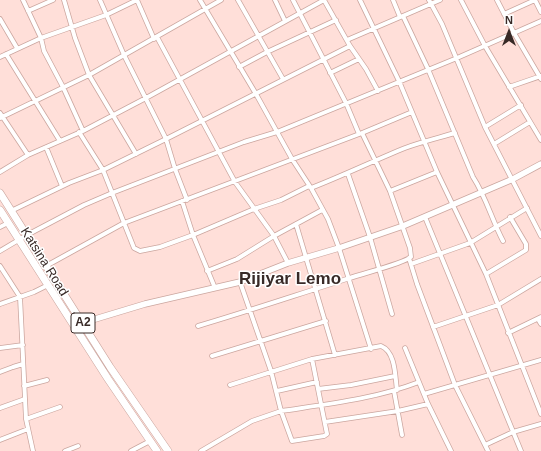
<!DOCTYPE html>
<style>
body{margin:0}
#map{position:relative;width:541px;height:451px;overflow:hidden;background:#ffdfd9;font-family:Arial,sans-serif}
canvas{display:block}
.north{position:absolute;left:489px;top:12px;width:40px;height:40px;-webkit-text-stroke:3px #fff;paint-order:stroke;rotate:0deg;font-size:11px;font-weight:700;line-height:16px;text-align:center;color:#382a27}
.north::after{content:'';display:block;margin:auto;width:14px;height:18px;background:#382a27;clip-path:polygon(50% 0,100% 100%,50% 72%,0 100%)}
</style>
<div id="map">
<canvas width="541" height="451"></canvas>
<div class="north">N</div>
</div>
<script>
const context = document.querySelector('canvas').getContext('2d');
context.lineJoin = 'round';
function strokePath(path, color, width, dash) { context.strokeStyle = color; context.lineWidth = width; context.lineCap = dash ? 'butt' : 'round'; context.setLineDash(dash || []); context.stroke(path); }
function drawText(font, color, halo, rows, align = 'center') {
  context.font = font + ' Arial,sans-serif'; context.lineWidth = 3; context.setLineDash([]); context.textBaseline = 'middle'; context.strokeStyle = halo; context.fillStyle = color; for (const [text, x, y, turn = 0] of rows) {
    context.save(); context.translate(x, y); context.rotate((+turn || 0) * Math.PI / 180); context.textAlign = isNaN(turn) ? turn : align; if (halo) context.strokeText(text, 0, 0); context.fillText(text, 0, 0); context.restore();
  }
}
const minor = new Path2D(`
 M 23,0 L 41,38 L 44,51 L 63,87 L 83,131
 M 64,0 L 75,38 L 89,75 L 136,154
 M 100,0 L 124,55 L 166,139 L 175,169 L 187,200
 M 137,0 L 154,39
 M 200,0 L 256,94 L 292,159 L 311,188 L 328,219 L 339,248 L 371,349
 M 238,0 L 283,79
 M 275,0 L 285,21
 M 293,0 L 346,103 L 359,134
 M 324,0 L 350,46 L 366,69 L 378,91
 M 360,0 L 399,81 L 437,172 L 486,274 L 541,414
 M 393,0 L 400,17
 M 429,0 L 442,24 L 485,127 L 541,236
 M 461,0 L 485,46 L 541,140
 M 497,0 L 514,33 L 541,79
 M 535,0 L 541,12
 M 28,11 L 53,0
 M 504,14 L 535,0
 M 403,16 L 428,69 L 473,177 C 486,197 492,220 503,241
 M 0,19 L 17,48
 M 157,37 L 235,182 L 274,236 L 288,263
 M 347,40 L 440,0
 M 6,54 L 60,141
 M 0,57 L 41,38 L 106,15 L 137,0
 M 239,67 L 267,52 L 336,20
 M 330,73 L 359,59
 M 509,87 L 541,76
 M 0,113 L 28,155
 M 0,118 L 89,75 L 221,0
 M 485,127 L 521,105
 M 79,132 L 103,170 L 132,243 L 134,248 L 140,251 L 160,247 L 193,235 L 254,209 L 281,200 L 309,186
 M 494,144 L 530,122
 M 46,147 L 62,186
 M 0,172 L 28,155 L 83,131 L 146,98 L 324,0
 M 348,174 L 370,237 L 392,314
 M 311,188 C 342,176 373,161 405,148 C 421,142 438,138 455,133
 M 390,191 L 437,172
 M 182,201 L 193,235 L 215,288
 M 11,211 L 69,183 L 103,170 L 166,139 L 350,46
 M 425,217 L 521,451
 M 296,224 L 335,355
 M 0,227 L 8,223
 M 0,251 L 27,235 L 84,205 L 112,193 L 244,142 L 277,132 L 457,58 L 541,21
 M 409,258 L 417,284 L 455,385 L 488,451
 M 411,264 L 470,243 L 527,208
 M 0,266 L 20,297 L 26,419 L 33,451
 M 46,266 L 124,223 L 362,133 L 412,112
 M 207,271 L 237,259 L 274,236 L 322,210
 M 486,274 L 526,250 L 526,244 L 510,217
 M 240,282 L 271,371 L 281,411 L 292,441 L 324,436 L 327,434 L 312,359
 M 0,304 L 34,292 L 48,285
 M 538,319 L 541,324
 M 198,326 C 249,311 299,294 350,278 C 364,273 402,264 411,257 L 410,248 L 390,191 L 362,133
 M 433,327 L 498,305 L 541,279
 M 508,333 L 541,317
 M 0,348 L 23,345
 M 405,348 L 428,404 L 451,451
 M 212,356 L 326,321
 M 0,372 L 13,367 L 23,364
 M 230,385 L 312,359 L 381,346 C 396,352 395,377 397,390
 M 24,386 L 47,380
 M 318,389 L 351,385 L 395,376
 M 277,391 L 317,382
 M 394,391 L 402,435
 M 424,394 L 541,360
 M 0,408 L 25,399
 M 26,419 L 60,407
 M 325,422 L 398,411 L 428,404
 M 0,440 L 28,429
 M 485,445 L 513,432 L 541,424
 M 65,451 L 78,446
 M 131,451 L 150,441
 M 201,451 L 252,421 L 281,411 C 328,404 375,399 419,382`);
const tertiary = new Path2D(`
 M 82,323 L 145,304 L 240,282 L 288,263 L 339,248 L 403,226 L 513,179 L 541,164`);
const trunk = new Path2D(`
 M 0,193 L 110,367 L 168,451
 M 0,210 L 108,379 L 157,451`);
strokePath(minor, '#cba69f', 5.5);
strokePath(tertiary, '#cba69f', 7);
strokePath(trunk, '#cba69f', 8);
strokePath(minor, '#fff', 4);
strokePath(tertiary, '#fff', 5.5);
strokePath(trunk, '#fff', 7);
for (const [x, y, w] of [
 [83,323,24]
]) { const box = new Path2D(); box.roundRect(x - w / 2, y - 10, w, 20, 3); context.fillStyle = '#fff'; context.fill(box); strokePath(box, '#382a27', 1); }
drawText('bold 12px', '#382a27', null, [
 ["A2",83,323]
]);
drawText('13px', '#382a27', '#fff', [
 ["Katsina Road",44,262,58]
]);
drawText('bold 17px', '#382a27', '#fff', [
 ["Rijiyar Lemo",290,279]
]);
</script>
